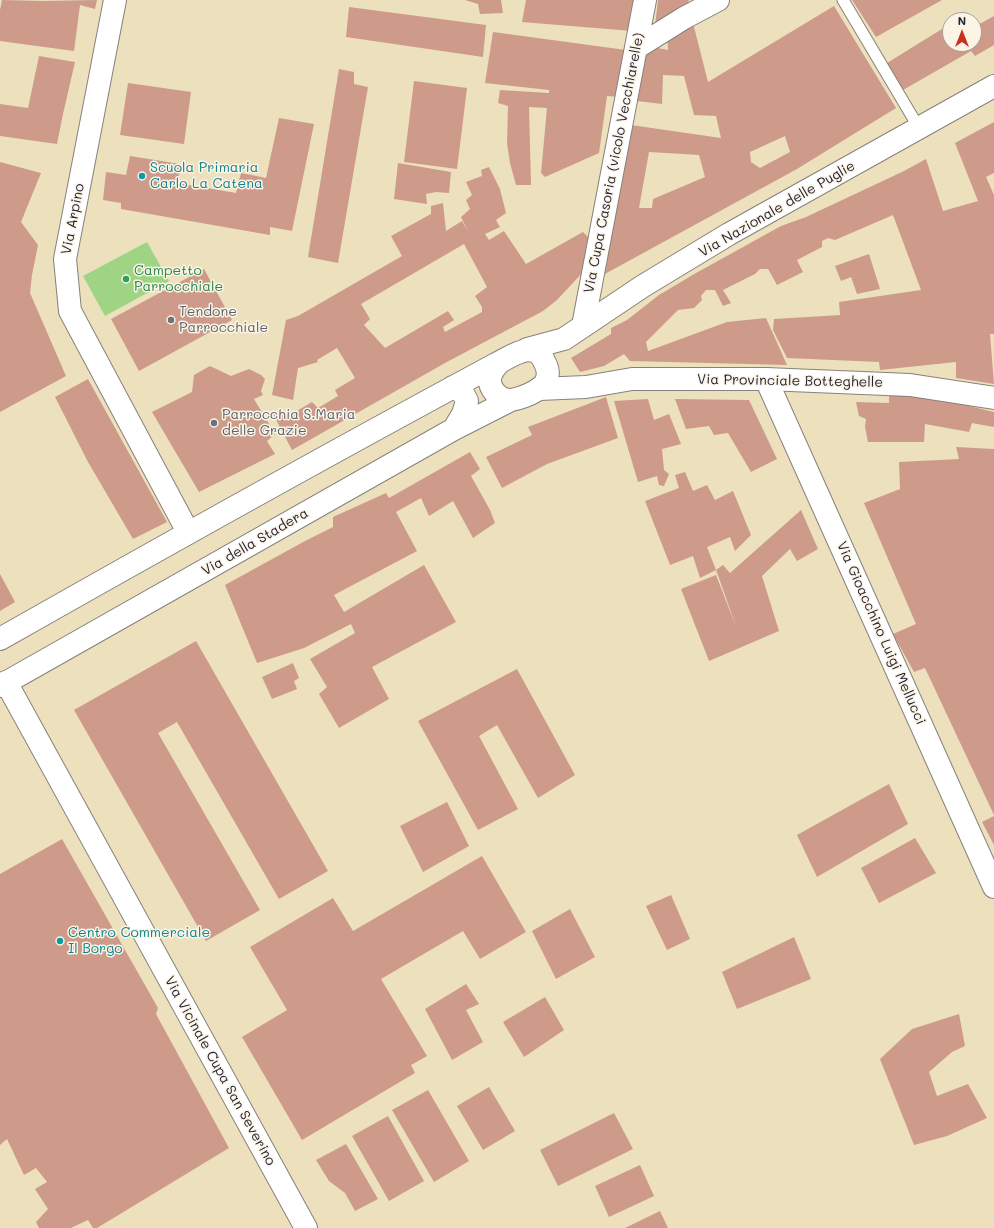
<!DOCTYPE html>
<style>
body{margin:0}
#map{position:relative;width:994px;height:1228px;overflow:hidden;background:#ece0bd;font-family:Mali,sans-serif}
canvas{display:block}
.north{position:absolute;left:942px;top:12px;width:40px;height:40px;box-sizing:border-box;background:#fcf5e5;border:1px solid #a5a1a1;border-radius:50%;rotate:0deg;font-size:11px;font-weight:700;line-height:16px;text-align:center;color:#22223b}
.north::after{content:'';display:block;margin:auto;width:14px;height:18px;background:#c8321e;clip-path:polygon(50% 0,100% 100%,50% 72%,0 100%)}
</style>
<div id="map">
<canvas width="994" height="1228"></canvas>
<div class="north">N</div>
</div>
<script>
const context = document.querySelector('canvas').getContext('2d');
context.lineJoin = 'round';
function fill(path, color) { context.fillStyle = color; context.fill(path, 'evenodd'); }
function strokePath(path, color, width, dash) { context.strokeStyle = color; context.lineWidth = width; context.lineCap = dash ? 'butt' : 'round'; context.setLineDash(dash || []); context.stroke(path); }
function drawText(font, color, halo, rows, align = 'center') {
  context.font = font + ' Mali,sans-serif'; context.lineWidth = 3; context.setLineDash([]); context.textBaseline = 'middle'; context.strokeStyle = halo; context.fillStyle = color; for (const [text, x, y, turn = 0] of rows) {
    context.save(); context.translate(x, y); context.rotate((+turn || 0) * Math.PI / 180); context.textAlign = isNaN(turn) ? turn : align; if (halo) context.strokeText(text, 0, 0); context.fillText(text, 0, 0); context.restore();
  }
}
fill(new Path2D(`
 M 147,242 L 169,281 L 105,316 L 83,276 Z`), '#9fd484');
fill(new Path2D(`
 M 2,0 L 43,1 L 97,0 L 95,9 L 80,5 L 74,51 L 0,41 L 0,10 Z
 M 465,0 L 501,0 L 503,13 L 480,14 L 478,4 Z
 M 526,0 L 638,0 L 632,31 L 522,22 Z
 M 658,0 L 689,0 L 684,13 L 655,26 Z
 M 852,0 L 942,0 L 876,37 Z
 M 834,6 L 896,108 L 797,169 L 603,275 L 631,125 L 721,138 L 716,116 L 694,115 L 684,76 L 663,75 L 662,104 L 637,101 L 642,45 L 668,50 L 667,26 L 691,15 L 708,82 ZM 785,136 L 790,152 L 760,168 L 751,162 L 750,152 ZM 649,152 L 699,155 L 705,177 L 653,199 L 652,208 L 639,208 Z
 M 349,7 L 486,25 L 483,57 L 346,37 Z
 M 994,16 L 994,45 L 975,56 L 971,51 L 903,90 L 887,63 L 950,24 L 950,44 L 974,44 L 974,27 Z
 M 493,32 L 626,50 L 619,97 L 607,96 L 599,153 L 545,177 L 541,173 L 547,108 L 529,107 L 531,185 L 516,185 L 510,163 L 507,143 L 508,106 L 498,103 L 500,90 L 549,93 L 549,90 L 485,83 Z
 M 39,56 L 75,62 L 63,114 L 57,144 L 0,136 L 0,104 L 28,108 Z
 M 339,69 L 354,72 L 354,84 L 368,87 L 338,263 L 308,257 Z
 M 414,81 L 467,88 L 457,169 L 404,162 Z
 M 128,83 L 191,92 L 184,144 L 120,135 Z
 M 279,118 L 314,124 L 292,231 L 270,227 L 270,235 L 121,209 L 121,203 L 103,200 L 106,172 L 126,175 L 130,156 L 180,164 L 178,183 L 236,193 L 241,173 L 266,178 Z
 M 994,122 L 994,173 L 986,177 L 994,195 L 994,334 L 990,334 L 994,384 L 956,378 L 956,362 L 880,370 L 879,362 L 787,358 L 773,330 L 774,319 L 840,315 L 839,302 L 921,290 L 893,215 L 835,240 L 828,238 L 822,241 L 822,247 L 797,260 L 803,272 L 777,285 L 768,269 L 760,269 L 755,274 L 723,290 L 731,303 L 723,306 L 715,290 L 706,290 L 701,296 L 702,300 L 694,308 L 678,310 L 646,342 L 648,351 L 727,322 L 766,318 L 787,365 L 630,361 L 624,354 L 604,366 L 580,372 L 571,358 L 611,334 L 611,328 L 627,320 L 659,295 L 696,273 L 781,226 L 806,217 L 904,171 L 926,159 L 943,211 L 978,201 L 955,143 Z
 M 0,162 L 41,173 L 21,222 L 38,245 L 32,275 L 30,293 L 66,376 L 0,412 Z
 M 398,163 L 451,172 L 449,193 L 436,192 L 426,194 L 427,204 L 394,199 Z
 M 489,167 L 500,189 L 506,213 L 496,220 L 500,227 L 485,234 L 489,240 L 504,231 L 526,264 L 583,232 L 588,237 L 588,253 L 584,271 L 557,300 L 543,311 L 445,363 L 292,450 L 272,412 L 290,415 L 312,402 L 318,408 L 338,396 L 335,390 L 355,378 L 337,348 L 317,360 L 318,362 L 298,368 L 293,400 L 272,395 L 286,320 L 298,316 L 402,256 L 391,236 L 431,214 L 431,206 L 443,203 L 446,231 L 462,221 L 468,231 L 461,217 L 470,209 L 466,200 L 472,195 L 466,182 L 482,176 L 481,170 ZM 464,244 L 487,287 L 475,296 L 482,307 L 482,312 L 445,332 L 443,327 L 454,320 L 448,311 L 385,348 L 364,325 L 370,319 L 361,304 Z
 M 869,254 L 880,289 L 857,294 L 851,277 L 841,281 L 835,266 Z
 M 204,269 L 232,320 L 139,371 L 111,319 Z
 M 210,366 L 231,376 L 249,369 L 261,375 L 265,379 L 261,391 L 263,395 L 254,399 L 275,434 L 267,441 L 275,454 L 199,492 L 152,412 L 192,392 L 194,375 Z
 M 88,379 L 167,522 L 133,539 L 88,462 L 55,397 Z
 M 889,394 L 924,395 L 994,412 L 994,427 L 972,423 L 969,432 L 925,424 L 924,442 L 868,442 L 865,427 L 866,419 L 859,416 L 856,402 L 889,403 Z
 M 606,397 L 618,438 L 547,464 L 502,488 L 486,457 L 532,435 L 528,427 Z
 M 648,399 L 654,420 L 669,414 L 681,444 L 662,449 L 664,470 L 669,474 L 664,486 L 659,485 L 657,476 L 638,482 L 614,401 Z
 M 675,399 L 749,400 L 777,459 L 751,472 L 728,433 L 714,435 L 709,426 L 686,429 Z
 M 956,447 L 994,449 L 994,815 L 925,668 L 914,672 L 893,634 L 916,624 L 864,503 L 900,489 L 899,462 L 959,459 Z
 M 470,452 L 480,469 L 471,476 L 490,510 L 495,523 L 473,538 L 453,501 L 429,516 L 421,498 L 396,512 L 417,551 L 334,595 L 344,612 L 424,565 L 456,622 L 372,667 L 389,699 L 339,728 L 319,694 L 327,687 L 310,659 L 355,633 L 351,624 L 304,648 L 257,663 L 225,585 L 305,541 L 333,527 L 333,517 L 386,493 L 389,498 Z
 M 685,472 L 693,491 L 707,485 L 715,500 L 733,491 L 751,535 L 735,551 L 730,537 L 707,547 L 716,570 L 700,578 L 693,556 L 670,565 L 645,501 L 679,488 L 675,475 Z
 M 801,510 L 818,549 L 797,561 L 790,549 L 762,576 L 779,631 L 709,661 L 681,589 L 716,575 L 737,629 L 716,570 L 723,565 L 730,573 Z
 M 0,574 L 15,602 L 0,611 Z
 M 196,641 L 328,871 L 279,899 L 177,722 L 158,733 L 260,910 L 206,941 L 74,710 Z
 M 293,663 L 299,678 L 294,681 L 297,689 L 272,699 L 262,677 Z
 M 517,669 L 575,775 L 538,798 L 497,725 L 479,736 L 518,809 L 478,830 L 418,721 Z
 M 889,784 L 908,824 L 817,877 L 797,835 Z
 M 447,802 L 469,846 L 423,872 L 400,826 Z
 M 994,816 L 994,845 L 982,822 Z
 M 915,838 L 936,873 L 879,903 L 861,868 Z
 M 62,839 L 158,1008 L 156,1014 L 229,1148 L 97,1228 L 93,1228 L 88,1220 L 71,1228 L 39,1228 L 36,1222 L 48,1209 L 35,1189 L 47,1182 L 36,1168 L 24,1175 L 7,1139 L 0,1145 L 0,874 Z
 M 482,856 L 526,932 L 480,959 L 463,931 L 381,979 L 427,1056 L 411,1065 L 415,1073 L 302,1140 L 242,1037 L 287,1010 L 250,947 L 333,898 L 353,931 Z
 M 671,895 L 690,939 L 667,950 L 646,906 Z
 M 570,909 L 595,957 L 556,979 L 532,931 Z
 M 794,937 L 811,979 L 737,1009 L 722,972 Z
 M 466,984 L 479,1004 L 466,1010 L 483,1042 L 452,1060 L 425,1009 Z
 M 545,997 L 564,1030 L 524,1057 L 503,1022 Z
 M 959,1014 L 965,1046 L 952,1052 L 929,1072 L 937,1096 L 968,1084 L 987,1118 L 947,1136 L 914,1145 L 880,1059 L 912,1029 Z
 M 489,1087 L 515,1131 L 483,1150 L 457,1106 Z
 M 428,1090 L 469,1161 L 434,1182 L 392,1110 Z
 M 614,1113 L 633,1149 L 558,1186 L 540,1150 Z
 M 388,1116 L 424,1181 L 389,1201 L 352,1136 Z
 M 346,1144 L 378,1199 L 355,1211 L 345,1193 L 329,1181 L 316,1160 Z
 M 640,1165 L 654,1196 L 609,1217 L 595,1186 Z
 M 660,1211 L 668,1228 L 625,1228 Z`), '#ce9b8b');
const lane = new Path2D(`
 M 843,0 L 919,128`);
const street = new Path2D(`
 M 115,0 L 65,259 L 70,311 L 188,532
 M 636,48 L 684,18 L 718,0
 M 583,326 L 645,0
 M 766,379 L 994,887
 M 6,682 L 306,1228`);
const secondary = new Path2D(`
 M 539,389 L 586,387 L 632,379 L 766,379 L 910,385 L 994,398`);
const primary = new Path2D(`
 M 527,349 L 564,339 L 643,286 L 729,234 L 994,86
 M 453,387 L 463,393 L 467,401 L 463,414 L 454,429
 M 0,639 C 164,546 329,454 496,364 C 512,356 535,338 545,363 C 548,369 549,375 546,381 C 542,391 518,400 508,400 C 498,399 489,388 490,379 C 491,372 495,367 499,363
 M 0,686 L 454,429 L 511,400`);
strokePath(lane, '#87817c', 13);
strokePath(street, '#87817c', 24);
strokePath(secondary, '#87817c', 24);
strokePath(primary, '#87817c', 24);
strokePath(lane, '#fff', 11);
strokePath(street, '#fff', 22);
strokePath(secondary, '#fff', 22);
strokePath(primary, '#fff', 22);
for (const [x, y, r, color] of [
 [142,176,4,"#0f9aa8"],
 [126,279,4,"#2e9e5b"],
 [171,320,4,"#6b7280"],
 [214,423,4,"#6b7280"],
 [60,941,4,"#0f9aa8"]
]) { const dot = new Path2D(); dot.arc(x, y, r, 0, 2 * Math.PI); context.fillStyle = color; context.fill(dot); strokePath(dot, '#fcf5e5', 1.5); }
drawText('14px', '#22223b', '#fcf5e5', [
 ["Via Cupa Casoria (vicolo Vecchiarelle)",614,163,-79],
 ["Via Nazionale delle Puglie",777,209,-30],
 ["Via Arpino",73,219,-79],
 ["Via Provinciale Botteghelle",790,381,1],
 ["Via della Stadera",255,542,-30],
 ["Via Gioacchino Luigi Mellucci",881,633,66],
 ["Via Vicinale Cupa San Severino",220,1071,61]
]);
drawText('14px', '#0d838f', '#fcf5e5', [
 ["Scuola Primaria",150,168],
 ["Carlo La Catena",150,184],
 ["Centro Commerciale",68,933],
 ["Il Borgo",68,949]
], 'left');
drawText('14px', '#27864d', '#fcf5e5', [
 ["Campetto",134,271],
 ["Parrocchiale",134,287]
], 'left');
drawText('14px', '#5b616d', '#fcf5e5', [
 ["Tendone",179,312],
 ["Parrocchiale",179,328],
 ["Parrocchia S.Maria",222,415],
 ["delle Grazie",222,431]
], 'left');
</script>
